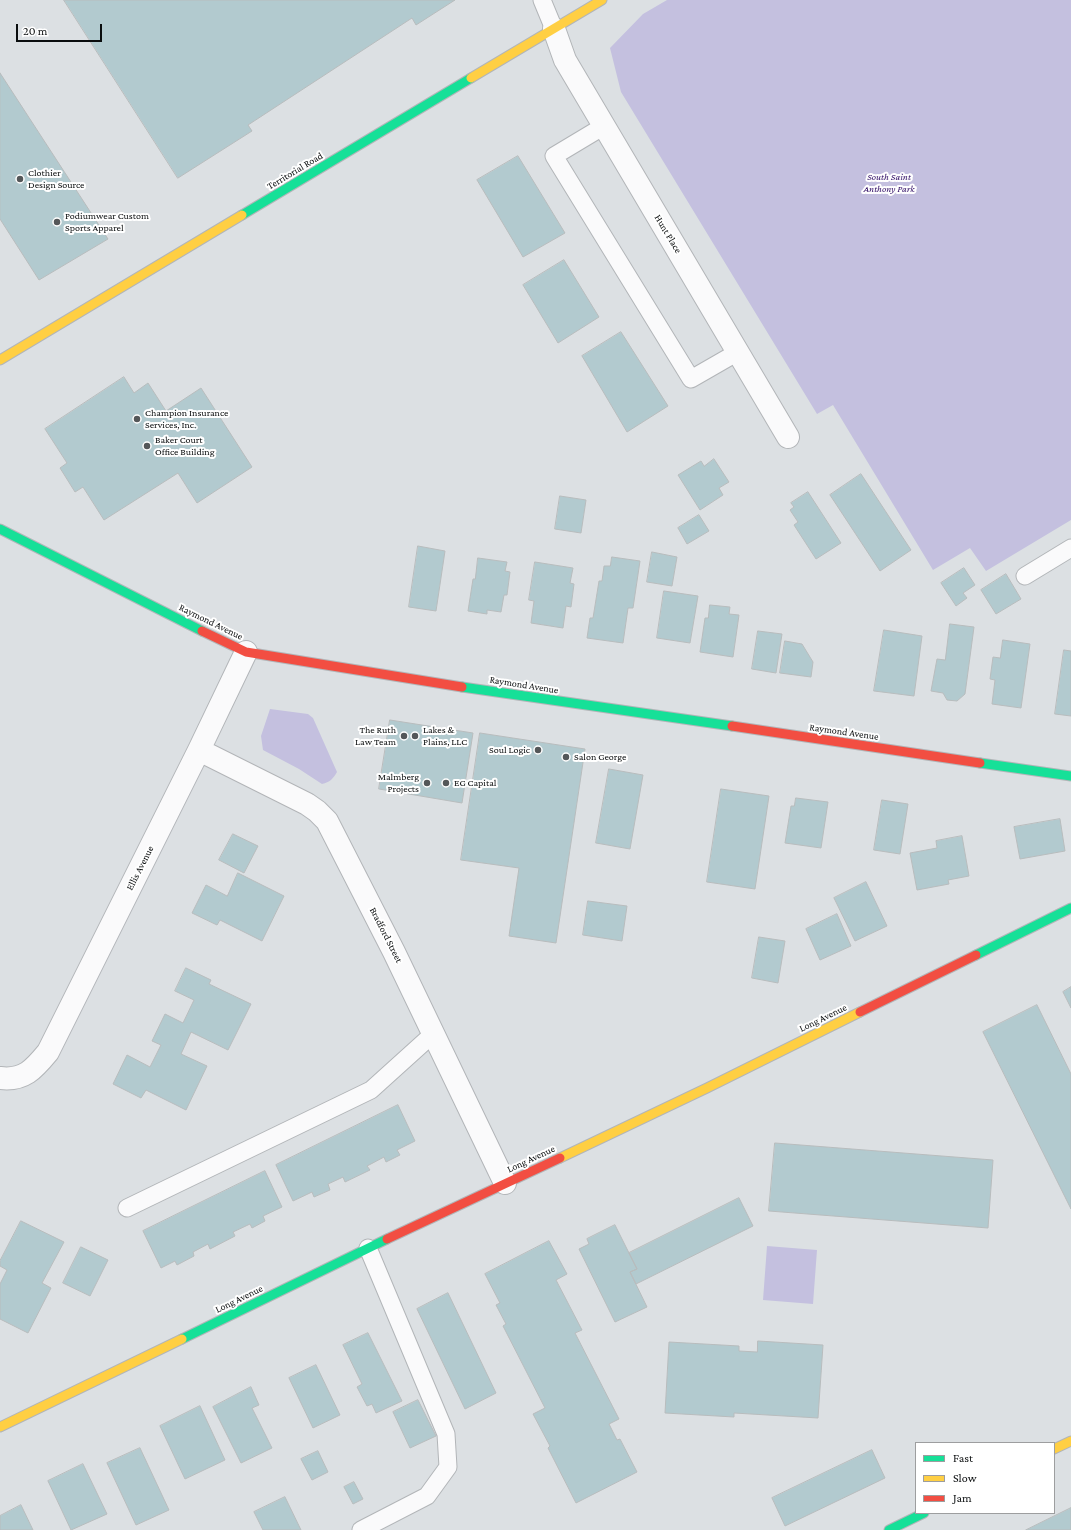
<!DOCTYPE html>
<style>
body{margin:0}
#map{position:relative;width:1071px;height:1530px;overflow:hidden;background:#dce0e3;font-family:"Crimson Pro",serif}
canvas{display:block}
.legend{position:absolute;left:915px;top:1442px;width:140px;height:72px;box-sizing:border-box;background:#fff;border:1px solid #9d9e9f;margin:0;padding:5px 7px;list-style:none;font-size:12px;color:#0a0d0e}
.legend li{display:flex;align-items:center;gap:8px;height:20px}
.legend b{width:20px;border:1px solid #9d9e9f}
.scale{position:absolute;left:16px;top:24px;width:86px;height:18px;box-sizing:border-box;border:2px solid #0a0d0e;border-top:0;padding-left:5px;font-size:12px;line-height:14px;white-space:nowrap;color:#0a0d0e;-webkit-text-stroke:3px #fff;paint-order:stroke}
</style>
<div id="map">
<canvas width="1071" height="1530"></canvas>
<ul class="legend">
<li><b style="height:5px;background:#16e098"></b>Fast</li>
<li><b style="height:5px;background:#ffcf43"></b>Slow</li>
<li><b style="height:5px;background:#f24e42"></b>Jam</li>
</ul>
<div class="scale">20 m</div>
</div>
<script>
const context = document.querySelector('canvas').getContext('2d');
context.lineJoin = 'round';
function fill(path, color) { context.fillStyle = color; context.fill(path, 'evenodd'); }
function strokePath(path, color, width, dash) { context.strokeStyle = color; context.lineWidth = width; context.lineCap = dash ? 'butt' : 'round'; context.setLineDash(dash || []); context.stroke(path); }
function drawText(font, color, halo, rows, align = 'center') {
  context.font = font + ' "Crimson Pro",serif'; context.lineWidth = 4; context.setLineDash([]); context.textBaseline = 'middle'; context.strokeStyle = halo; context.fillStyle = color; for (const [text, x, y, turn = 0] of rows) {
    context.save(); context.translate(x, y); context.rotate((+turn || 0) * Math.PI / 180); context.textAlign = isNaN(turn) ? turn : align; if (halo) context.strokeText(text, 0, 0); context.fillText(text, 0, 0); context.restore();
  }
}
fill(new Path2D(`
 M 667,0 L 1071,0 L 1071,520 L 986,571 L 970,548 L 933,570 L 833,405 L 817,414 L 621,92 L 610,48 L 643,14 Z
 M 270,709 L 308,714 L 313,718 L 337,772 C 333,779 330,782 322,784 L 299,769 L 263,750 L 261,736 Z
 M 767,1246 L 817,1250 L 813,1304 L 763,1300 Z`), '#c4c0df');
const building = new Path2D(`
 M 64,0 L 455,0 L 416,25 L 412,18 L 248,125 L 252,131 L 178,178 Z
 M 0,73 L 108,239 L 39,280 L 0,219 Z
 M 518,156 L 565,233 L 523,257 L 477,180 Z
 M 564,260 L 599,317 L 558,343 L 523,285 Z
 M 621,332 L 668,406 L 627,432 L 582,356 Z
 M 124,377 L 134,393 L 148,383 L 166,411 L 201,388 L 252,467 L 197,503 L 178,473 L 104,520 L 83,487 L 75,492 L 60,468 L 67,463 L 45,429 Z
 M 714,459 L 729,482 L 719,488 L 723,495 L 700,510 L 678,475 L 701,461 L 704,466 Z
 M 861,474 L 911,550 L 880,571 L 830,495 Z
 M 808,492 L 841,543 L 816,559 L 794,525 L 798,522 L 790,510 L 794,507 L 791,503 Z
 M 560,496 L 586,500 L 581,533 L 555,529 Z
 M 699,515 L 709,531 L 687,544 L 678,528 Z
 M 418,546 L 445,551 L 436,611 L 409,607 Z
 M 652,552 L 677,557 L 672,586 L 647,582 Z
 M 612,557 L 640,561 L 633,608 L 628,608 L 623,643 L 587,638 L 590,618 L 593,618 L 599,581 L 602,581 L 604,566 L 610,566 Z
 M 478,558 L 507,562 L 505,571 L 510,572 L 507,595 L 504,595 L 501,612 L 487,610 L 487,614 L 468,611 L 473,579 L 475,579 Z
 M 535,562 L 573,568 L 570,583 L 574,584 L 571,607 L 566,606 L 563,628 L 531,623 L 534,601 L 529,600 Z
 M 964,568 L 975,585 L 963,593 L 967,598 L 956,606 L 941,583 Z
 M 1006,574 L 1021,599 L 996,614 L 981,590 Z
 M 664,591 L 698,596 L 690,643 L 657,638 Z
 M 710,605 L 730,607 L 729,614 L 739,615 L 733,657 L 700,652 L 705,618 L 708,618 Z
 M 950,624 L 974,627 L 965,694 L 957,701 L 947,700 L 943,693 L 931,691 L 937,659 L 945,660 Z
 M 884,630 L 922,636 L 914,696 L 874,691 Z
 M 758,631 L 782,634 L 776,673 L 752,669 Z
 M 1003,640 L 1030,644 L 1021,708 L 992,704 L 995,680 L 990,679 L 993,657 L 1000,658 Z
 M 785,641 L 802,644 L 813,662 L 811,677 L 780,673 Z
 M 1064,650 L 1071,651 L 1071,716 L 1055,714 Z
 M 390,720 L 473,733 L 462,803 L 379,789 Z
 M 480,733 L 585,749 L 556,943 L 509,936 L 519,868 L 461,860 Z
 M 609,769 L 643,775 L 630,849 L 596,843 Z
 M 721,789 L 769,796 L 755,889 L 707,882 Z
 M 796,798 L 828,802 L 821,848 L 785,843 L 791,806 L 794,806 Z
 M 882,800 L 908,804 L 900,854 L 874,850 Z
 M 1060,819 L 1065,851 L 1020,859 L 1014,827 Z
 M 233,834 L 258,846 L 244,873 L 219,860 Z
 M 962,836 L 969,876 L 948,880 L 949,884 L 917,890 L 910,853 L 937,848 L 936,841 Z
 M 238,873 L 284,896 L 262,941 L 220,920 L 217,925 L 192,913 L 206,885 L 227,896 Z
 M 866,882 L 887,926 L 855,941 L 834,898 Z
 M 588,901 L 627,906 L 622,941 L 583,935 Z
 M 837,914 L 851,946 L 820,960 L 806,929 Z
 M 759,937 L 785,941 L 778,983 L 752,978 Z
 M 186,968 L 211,980 L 209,984 L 251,1004 L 228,1050 L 191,1032 L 181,1054 L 207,1066 L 186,1110 L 146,1090 L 141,1098 L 113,1084 L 127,1055 L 150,1067 L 161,1045 L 152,1041 L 165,1014 L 183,1023 L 194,1000 L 175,991 Z
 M 1071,987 L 1071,1008 L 1063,992 Z
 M 1037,1005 L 1071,1074 L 1071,1209 L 983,1032 Z
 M 398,1105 L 415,1141 L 397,1150 L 400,1155 L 386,1162 L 384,1157 L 369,1165 L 367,1166 L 370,1170 L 345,1182 L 343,1177 L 341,1178 L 328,1184 L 330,1190 L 314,1197 L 312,1192 L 293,1201 L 276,1165 Z
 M 775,1143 L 993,1160 L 988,1228 L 769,1211 Z
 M 265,1171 L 282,1207 L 263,1216 L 265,1221 L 252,1228 L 250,1224 L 233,1232 L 235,1236 L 210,1249 L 208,1244 L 193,1252 L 194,1256 L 177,1265 L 175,1261 L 161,1268 L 143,1231 Z
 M 739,1198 L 753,1226 L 636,1284 L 630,1272 L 637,1269 L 629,1253 Z
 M 21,1221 L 64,1242 L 42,1283 L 51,1288 L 28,1333 L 0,1319 L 0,1284 L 7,1270 L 0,1266 L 0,1261 Z
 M 615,1225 L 637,1269 L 630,1272 L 647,1307 L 615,1322 L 579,1249 L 589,1244 L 587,1239 Z
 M 549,1241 L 567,1274 L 556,1280 L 582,1330 L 575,1333 L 619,1419 L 609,1424 L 617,1440 L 620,1439 L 637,1472 L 576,1503 L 548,1448 L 550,1446 L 533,1414 L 545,1408 L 503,1326 L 506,1324 L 496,1305 L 500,1303 L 485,1274 Z
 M 81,1247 L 108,1260 L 90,1296 L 63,1283 Z
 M 448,1293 L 496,1393 L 465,1409 L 417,1309 Z
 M 368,1333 L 402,1401 L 376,1413 L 372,1404 L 367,1406 L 357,1387 L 362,1384 L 343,1345 Z
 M 758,1341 L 823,1345 L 818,1418 L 734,1413 L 734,1417 L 665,1413 L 669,1342 L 739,1346 L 739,1351 L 757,1352 Z
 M 316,1365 L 340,1415 L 313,1428 L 289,1378 Z
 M 251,1387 L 259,1405 L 252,1408 L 272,1448 L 241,1463 L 213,1407 Z
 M 418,1400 L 436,1436 L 410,1448 L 393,1412 Z
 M 200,1406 L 225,1460 L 185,1479 L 160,1426 Z
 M 140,1448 L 169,1510 L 136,1525 L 107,1463 Z
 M 872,1450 L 885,1478 L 785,1526 L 772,1498 Z
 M 318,1451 L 328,1472 L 312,1480 L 301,1459 Z
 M 83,1464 L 107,1514 L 71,1530 L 48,1481 Z
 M 354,1482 L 363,1499 L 353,1504 L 344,1487 Z
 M 285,1497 L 301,1530 L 263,1530 L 254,1512 Z
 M 21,1505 L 33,1530 L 0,1530 L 0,1516 Z
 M 1071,1508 L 1071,1530 L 1026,1530 Z`);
fill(building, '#b2cacf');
strokePath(building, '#b8bcbd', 1);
const lane = new Path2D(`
 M 542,0 L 554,29
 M 604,126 L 554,156 L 691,379 L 738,352
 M 1025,576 L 1071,548
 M 127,1208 L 371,1090 L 433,1034
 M 361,1530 L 427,1496 L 448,1467 L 446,1434 L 368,1248`);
const street = new Path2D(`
 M 554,29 L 565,60 L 788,437
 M 199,750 L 307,804 L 317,811 L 327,821 L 394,952 L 505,1183
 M 0,1078 C 24,1081 34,1069 48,1052 L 199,750 L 246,652`);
const fast = new Path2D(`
 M 242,215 L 471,78
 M 0,529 L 202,631
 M 462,687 L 732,726
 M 980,763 L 1071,776
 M 976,955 L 1071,908
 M 182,1339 L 387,1239
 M 889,1530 L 924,1513`);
const slow = new Path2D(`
 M 471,78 L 602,0
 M 0,360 L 242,215
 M 560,1158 L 707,1088 L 860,1012
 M 0,1427 L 182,1339
 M 1054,1449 L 1071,1441`);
const jam = new Path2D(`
 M 202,631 L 246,652 L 462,687
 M 732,726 L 980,763
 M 860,1012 L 976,955
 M 387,1239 L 560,1158`);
strokePath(lane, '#b2b5b8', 19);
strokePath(street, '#b2b5b8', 24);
strokePath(fast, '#b2b5b8', 11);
strokePath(slow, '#b2b5b8', 11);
strokePath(jam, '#b2b5b8', 11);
strokePath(lane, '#fafafb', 17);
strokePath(street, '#fafafb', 22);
strokePath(fast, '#16e098', 9);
strokePath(slow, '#ffcf43', 9);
strokePath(jam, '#f24e42', 9);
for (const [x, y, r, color] of [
 [20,179,4,"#545759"],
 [57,222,4,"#545759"],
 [137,419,4,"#545759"],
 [147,446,4,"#545759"],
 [404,736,4,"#545759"],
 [415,736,4,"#545759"],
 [538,750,4,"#545759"],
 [566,757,4,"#545759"],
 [427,783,4,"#545759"],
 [446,783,4,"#545759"]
]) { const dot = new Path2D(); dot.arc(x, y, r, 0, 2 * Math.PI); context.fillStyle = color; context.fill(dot); strokePath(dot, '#fff', 1.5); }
drawText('10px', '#0a0d0e', '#fff', [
 ["Territorial Road",295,171,-31],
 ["Hunt Place",668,234,59],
 ["Raymond Avenue",211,622,26],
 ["Raymond Avenue",524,685,9],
 ["Raymond Avenue",844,732,8],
 ["Ellis Avenue",140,868,-63],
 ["Bradford Street",386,935,63],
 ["Long Avenue",823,1018,-26],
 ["Long Avenue",531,1159,-25],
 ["Long Avenue",239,1299,-26]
]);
drawText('10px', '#0a0d0e', '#fff', [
 ["Clothier",28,173],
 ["Design Source",28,185],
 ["Podiumwear Custom",65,216],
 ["Sports Apparel",65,228],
 ["Champion Insurance",145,413],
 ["Services, Inc.",145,425],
 ["Baker Court",155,440],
 ["Office Building",155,452],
 ["The Ruth",396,730,"right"],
 ["Law Team",396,742,"right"],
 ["Lakes &",423,730],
 ["Plains, LLC",423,742],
 ["Soul Logic",530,750,"right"],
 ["Salon George",574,757],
 ["Malmberg",419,777,"right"],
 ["Projects",419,789,"right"],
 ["EG Capital",454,783]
], 'left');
drawText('italic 10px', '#310e66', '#fff', [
 ["South Saint",889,177],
 ["Anthony Park",889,189]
]);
</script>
